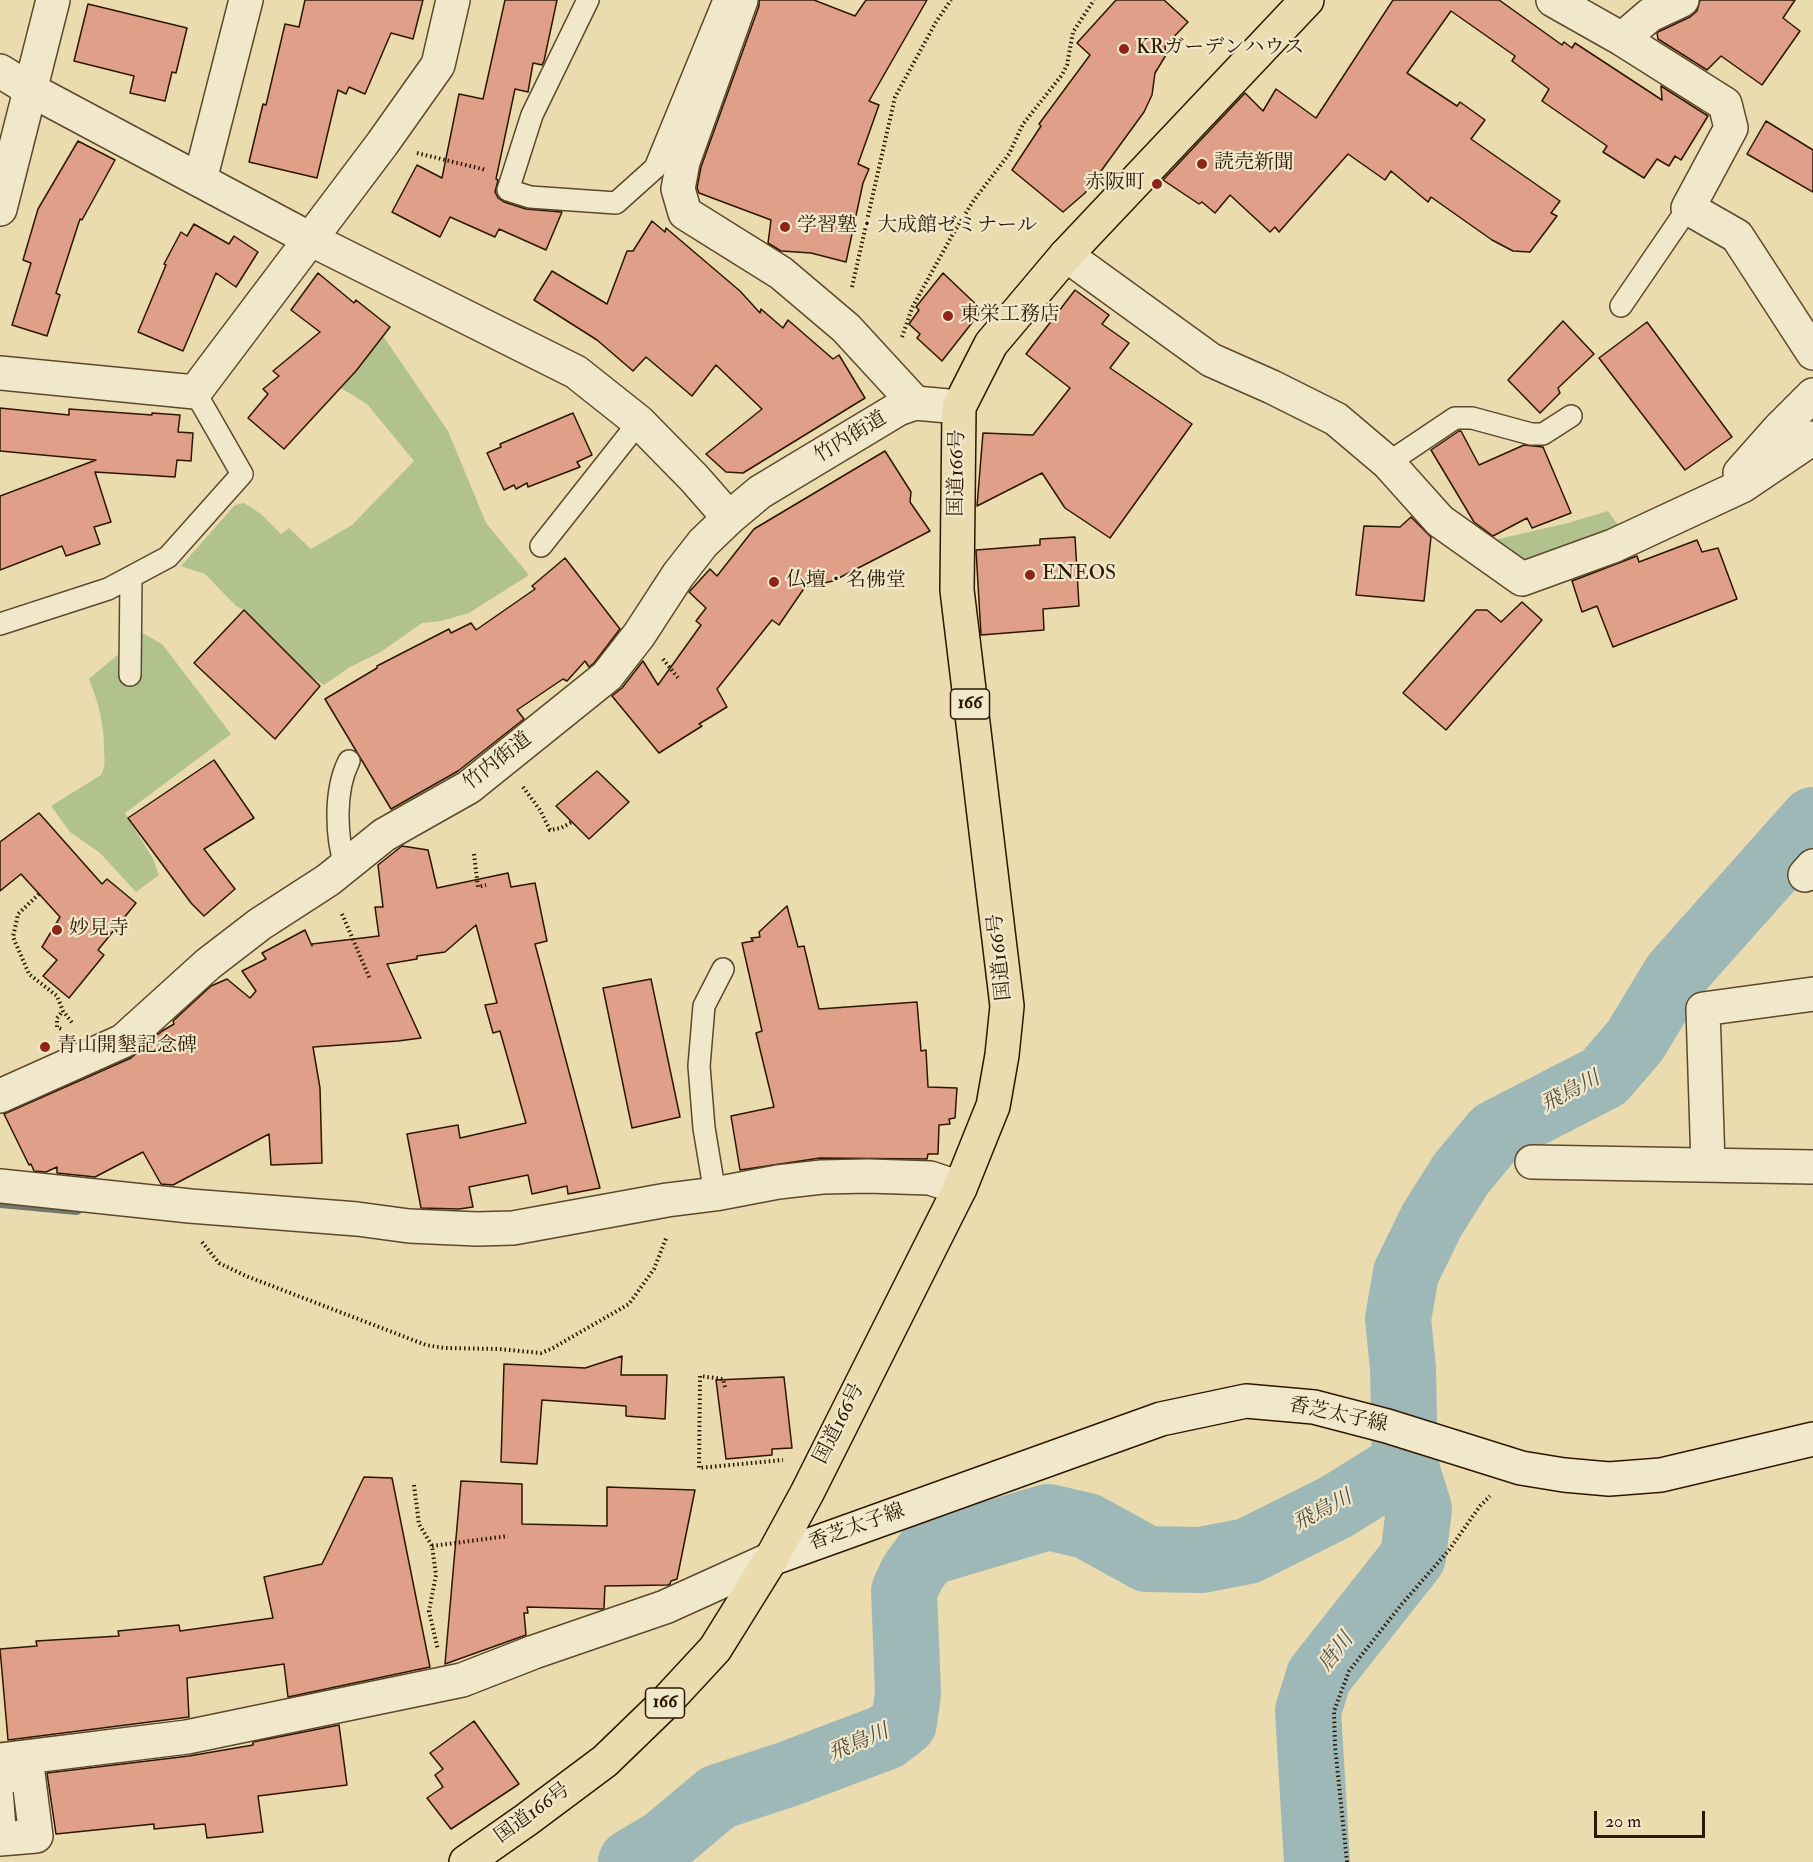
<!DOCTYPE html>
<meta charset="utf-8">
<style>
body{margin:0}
#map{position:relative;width:1813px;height:1862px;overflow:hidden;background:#eadcaf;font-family:"IM FELL Double Pica",serif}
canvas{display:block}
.scale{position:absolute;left:1594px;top:1811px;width:111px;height:27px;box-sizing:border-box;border:3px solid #2d1700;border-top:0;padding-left:8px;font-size:18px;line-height:21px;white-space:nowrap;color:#2d1700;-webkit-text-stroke:4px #f1e8cb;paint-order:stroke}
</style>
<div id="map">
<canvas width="1813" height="1862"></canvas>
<div class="scale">20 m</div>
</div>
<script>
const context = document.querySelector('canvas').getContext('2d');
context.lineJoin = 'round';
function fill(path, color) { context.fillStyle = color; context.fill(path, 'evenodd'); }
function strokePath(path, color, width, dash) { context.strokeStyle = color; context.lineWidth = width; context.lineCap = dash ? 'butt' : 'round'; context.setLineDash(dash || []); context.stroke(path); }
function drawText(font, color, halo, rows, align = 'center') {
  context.font = font + ' "IM FELL Double Pica","Noto Serif JP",serif'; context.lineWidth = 4.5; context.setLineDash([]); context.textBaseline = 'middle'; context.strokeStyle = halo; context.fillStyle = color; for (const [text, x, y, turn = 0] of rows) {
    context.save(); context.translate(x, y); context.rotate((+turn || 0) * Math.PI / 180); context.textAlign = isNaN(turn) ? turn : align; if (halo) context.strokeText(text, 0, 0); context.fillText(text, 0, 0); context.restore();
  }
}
fill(new Path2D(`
 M 383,336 L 448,431 L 486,523 L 529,575 L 469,613 L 441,621 L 422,623 L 381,652 L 350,667 L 324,685 L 309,675 L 244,610 L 236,606 L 205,574 L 181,566 L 235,505 L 244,503 L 261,514 L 281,534 L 289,528 L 311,549 L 352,525 L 414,461 L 367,404 L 341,388 L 354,374 Z
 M 1608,511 L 1620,528 L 1523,562 L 1494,540 L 1568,523 Z
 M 142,633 L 162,644 L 231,734 L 125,813 L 153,859 L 159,875 L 136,892 L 100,853 L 70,832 L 51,806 L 101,775 C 105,768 105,761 104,752 C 104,723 99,705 89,679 L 121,652 L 121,682 L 140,670 Z`), '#b1c28f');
strokePath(new Path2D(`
 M 0,1203 L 77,1210`), '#71786e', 10);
strokePath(new Path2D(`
 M 631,1862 L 663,1843 L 718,1797 L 788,1774 L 886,1737 L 904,1723 L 908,1693 L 904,1591 L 913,1572 L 927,1553 L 1048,1517 L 1087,1526 L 1147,1559 L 1201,1560 L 1248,1551 L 1336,1507 L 1405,1464
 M 1317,1862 L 1308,1711 L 1319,1676 L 1413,1557 L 1419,1509 L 1405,1464 L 1403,1368 L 1398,1319 L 1406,1273 L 1432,1220 L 1461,1174 L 1495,1133 L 1604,1077 L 1635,1041 L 1675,975 L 1813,820`), '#9eb8b7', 66);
const building = new Path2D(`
 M 305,0 L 423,0 L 413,39 L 391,33 L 365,94 L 349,87 L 346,94 L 338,90 L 317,178 L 249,162 L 263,104 L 266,105 L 285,24 L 299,27 Z
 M 505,0 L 557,0 L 544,61 L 542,65 L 533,63 L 528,92 L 515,89 L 496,179 L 498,180 L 495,192 L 498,198 L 504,202 L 526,209 L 562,212 L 546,250 L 499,229 L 495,237 L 450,217 L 440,237 L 392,212 L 417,165 L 442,178 L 459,94 L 483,99 Z
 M 759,0 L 814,0 L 855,16 L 866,0 L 927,0 L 869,101 L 879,105 L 858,164 L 869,169 L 863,183 L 846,262 L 811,253 L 781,251 L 768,243 L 771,220 L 699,193 L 697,188 L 701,167 L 759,6 Z
 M 1116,0 L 1164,0 L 1188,22 L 1165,46 L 1166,55 L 1155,73 L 1152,95 L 1144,112 L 1085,193 L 1063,212 L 1012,170 L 1041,126 L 1039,124 L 1090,55 L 1077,43 Z
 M 1393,0 L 1499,0 L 1562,45 L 1564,42 L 1572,48 L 1575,43 L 1662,100 L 1661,86 L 1708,116 L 1681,160 L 1675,156 L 1669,166 L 1657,159 L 1644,178 L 1603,152 L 1607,146 L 1542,101 L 1549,89 L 1512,61 L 1515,56 L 1451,11 L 1407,73 L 1457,106 L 1460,102 L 1485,120 L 1471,139 L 1560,201 L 1551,213 L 1557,216 L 1530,252 L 1513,251 L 1492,240 L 1431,197 L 1428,202 L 1391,171 L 1385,180 L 1348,154 L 1279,232 L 1275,227 L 1270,232 L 1230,195 L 1215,213 L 1202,202 L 1199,204 L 1163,180 L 1245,93 L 1263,111 L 1276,89 L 1316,118 Z
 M 1700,0 L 1795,0 L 1783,18 L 1800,31 L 1762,85 L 1721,56 L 1707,70 L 1658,39 L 1657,33 L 1660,31 L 1690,17 L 1697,11 Z
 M 88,4 L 187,28 L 176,73 L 172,72 L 165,101 L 130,93 L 134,76 L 74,61 Z
 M 1766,121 L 1813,150 L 1813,192 L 1747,154 Z
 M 78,141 L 115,160 L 82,220 L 80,219 L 56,293 L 60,295 L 47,336 L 12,325 L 31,263 L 23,260 L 38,209 Z
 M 652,221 L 665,232 L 666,228 L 740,291 L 760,313 L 761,309 L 783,328 L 788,320 L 833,359 L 839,355 L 865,398 L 743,473 L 726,472 L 706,454 L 762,409 L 716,365 L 692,396 L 646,357 L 633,371 L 597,340 L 534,300 L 552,271 L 607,304 L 627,251 L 633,251 Z
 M 194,224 L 229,244 L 234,236 L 258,252 L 236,287 L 216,273 L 183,351 L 138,332 L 166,265 L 164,264 L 181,232 L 187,236 Z
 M 318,273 L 354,303 L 356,300 L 390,327 L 356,371 L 284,449 L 248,418 L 268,394 L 263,389 L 279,376 L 273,371 L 320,332 L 291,310 Z
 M 943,273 L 982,310 L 942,361 L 917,338 L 920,334 L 909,324 L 919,310 L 916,307 Z
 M 1075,290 L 1109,315 L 1102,324 L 1129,343 L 1110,368 L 1192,424 L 1110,538 L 1065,508 L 1042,473 L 977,506 L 983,433 L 1033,435 L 1070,388 L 1026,354 Z
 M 1563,321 L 1594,354 L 1558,388 L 1560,393 L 1540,413 L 1508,380 Z
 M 1647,322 L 1732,437 L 1685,470 L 1599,358 Z
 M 0,408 L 69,415 L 69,409 L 152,415 L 152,413 L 180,415 L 178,432 L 193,433 L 191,461 L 177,460 L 175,477 L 95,472 L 111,522 L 94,527 L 100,544 L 66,556 L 62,546 L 0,570 L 0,496 L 96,460 L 0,451 Z
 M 573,413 L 592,455 L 577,462 L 580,467 L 528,487 L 527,483 L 516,489 L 514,485 L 504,490 L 487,453 L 501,447 L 500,444 Z
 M 1459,431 L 1461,431 L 1479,465 L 1524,445 L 1543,447 L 1571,513 L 1532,528 L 1527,518 L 1493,536 L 1474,522 L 1431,450 Z
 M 885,451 L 911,492 L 910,502 L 930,531 L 833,581 L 805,587 L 779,625 L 772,620 L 717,689 L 727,707 L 699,724 L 702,726 L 659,753 L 612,696 L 622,688 L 643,661 L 658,685 L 701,625 L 696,621 L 706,608 L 689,592 L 710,569 L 717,576 L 754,529 Z
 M 1411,517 L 1431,537 L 1424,601 L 1356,595 L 1364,526 L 1400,527 Z
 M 1075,537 L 1079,606 L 1043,609 L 1044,630 L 981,635 L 976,550 L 1040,545 L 1040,539 Z
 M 1697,540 L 1702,552 L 1718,548 L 1737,599 L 1613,647 L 1597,606 L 1582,612 L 1572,581 L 1637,556 L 1639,562 Z
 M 565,558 L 620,629 L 594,663 L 589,667 L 585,661 L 567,681 L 563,679 L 517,710 L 524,719 L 458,771 L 391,809 L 325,699 L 377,668 L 377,666 L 449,629 L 451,633 L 471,623 L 476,630 L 535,589 L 532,586 Z
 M 1522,602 L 1542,620 L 1446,730 L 1403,693 L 1476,610 L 1487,610 L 1501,622 Z
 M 244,610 L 320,686 L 275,739 L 194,663 Z
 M 214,760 L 254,818 L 204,849 L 235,889 L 204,916 L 191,903 L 128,818 Z
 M 597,771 L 629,802 L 589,839 L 556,806 Z
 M 39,813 L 102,884 L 107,879 L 136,903 L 98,950 L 104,955 L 69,998 L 43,976 L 57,960 L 42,947 L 60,917 L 21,874 L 0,891 L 0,842 Z
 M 402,846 L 428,850 L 437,888 L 508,873 L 511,887 L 535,883 L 547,941 L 535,944 L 600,1188 L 568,1194 L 567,1186 L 532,1194 L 528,1175 L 469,1187 L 473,1207 L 459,1209 L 421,1208 L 407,1134 L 458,1125 L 460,1138 L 526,1123 L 500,1031 L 493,1033 L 485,1005 L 497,1003 L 476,925 L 445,952 L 417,956 L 417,959 L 387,964 L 421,1038 L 398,1041 L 313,1047 L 320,1088 L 322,1163 L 271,1165 L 269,1134 L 173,1185 L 161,1184 L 143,1152 L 95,1177 L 57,1173 L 57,1167 L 46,1172 L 34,1171 L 31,1164 L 29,1165 L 4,1114 L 131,1058 L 162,1031 L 174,1024 L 173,1021 L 211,986 L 227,979 L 250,998 L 256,991 L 242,971 L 266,959 L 262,953 L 305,930 L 312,946 L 312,944 L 379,936 L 375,907 L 383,907 L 378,865 Z
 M 787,906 L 798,947 L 804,946 L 819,1009 L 917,1002 L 921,1051 L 926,1050 L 928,1087 L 957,1088 L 955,1118 L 949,1119 L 950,1124 L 939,1125 L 938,1154 L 928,1154 L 927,1159 L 820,1158 L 740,1170 L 731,1116 L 774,1107 L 756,1033 L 762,1031 L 742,943 L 753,941 L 751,938 L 760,937 L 759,932 Z
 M 651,979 L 680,1117 L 632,1128 L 603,988 Z
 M 622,1356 L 621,1375 L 667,1375 L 665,1419 L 626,1416 L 626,1406 L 542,1400 L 537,1464 L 501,1462 L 504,1364 L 585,1368 Z
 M 784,1377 L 792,1448 L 772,1449 L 772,1455 L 726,1459 L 716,1380 Z
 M 364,1477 L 392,1478 L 430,1667 L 288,1697 L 284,1664 L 187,1678 L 189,1717 L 8,1740 L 0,1649 L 37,1646 L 36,1641 L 119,1636 L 118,1631 L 179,1625 L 180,1631 L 273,1618 L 264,1577 L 322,1564 Z
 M 461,1481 L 522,1484 L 522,1524 L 607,1526 L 607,1487 L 695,1490 L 677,1579 L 671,1581 L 670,1584 L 668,1585 L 605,1586 L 604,1608 L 603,1609 L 527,1607 L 528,1613 L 524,1613 L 526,1635 L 445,1664 Z
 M 474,1721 L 519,1784 L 451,1829 L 427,1798 L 443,1787 L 435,1775 L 443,1769 L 430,1753 Z
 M 339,1725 L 347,1785 L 258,1796 L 263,1832 L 207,1838 L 205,1824 L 154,1829 L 154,1824 L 56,1834 L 47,1773 L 189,1756 L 253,1745 L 253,1742 Z`);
fill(building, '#df9f89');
strokePath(building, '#2d1700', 1.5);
const service = new Path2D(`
 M 588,0 L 532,115 L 508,190 L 530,197 L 616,203 L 655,168 L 724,0
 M 1621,306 L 1688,208
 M 1388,463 L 1455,418 L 1472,418 L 1531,434 L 1543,434 L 1571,416
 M 541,546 L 639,422
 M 0,624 L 108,589 L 168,557 L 242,474 L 195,392
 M 130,675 L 131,577
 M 345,866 C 336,836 334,790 349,761
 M 715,1194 L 704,1128 L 699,1066 L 704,1006 L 723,969
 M 0,1765 L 5,1828`);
const minor = new Path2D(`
 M 741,0 L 683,162 L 678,189 L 685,213 L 781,273 L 846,328 L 915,403
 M 1553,0 L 1622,39 L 1725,104 L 1731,128 L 1688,208 L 1737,236 L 1813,353
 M 1622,39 L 1650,15 L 1682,0
 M 200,180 L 246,0
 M 0,209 L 53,0
 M 1066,255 L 1211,360 L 1272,387 L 1336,419 L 1388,463 L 1440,521 L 1522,579 L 1613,546 L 1742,486 L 1813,438
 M 0,373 L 195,392 L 382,144 L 438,65 L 453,0
 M 1740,473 L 1779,429 L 1813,395
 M 1805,875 L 1813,866
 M 0,1096 L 123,1041 L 208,964 L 260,924 L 328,880 L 384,835 L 469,787 L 607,676 L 639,635 L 678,575 L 703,543 L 729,518
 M 1532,1162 L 1813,1167
 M 1708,1165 L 1703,1009 L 1813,994
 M 0,1186 L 190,1206 L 357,1219 L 409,1226 L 477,1229 L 513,1228 L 667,1200 L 715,1194 L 778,1182 L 822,1177 L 868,1176 L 930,1178 L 960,1188
 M 0,1760 L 187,1737 L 462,1680 L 534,1652 L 665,1607 L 771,1559
 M 0,1777 L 28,1773 L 36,1836 L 0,1839`);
const tertiary = new Path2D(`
 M 0,71 L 31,90 L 310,239 L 576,372 L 639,422 L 694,478 L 729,518 L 760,492 L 898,409 L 915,403 L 959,407`);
const secondary = new Path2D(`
 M 771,1559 L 1161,1419 L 1246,1401 L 1314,1407 L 1387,1426 L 1521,1468 L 1564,1475 L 1609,1479 L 1661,1475 L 1813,1439`);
const trunk = new Path2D(`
 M 466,1862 L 526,1820 L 605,1761 L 665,1703 L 715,1649 L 771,1559 L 807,1493 L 960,1188 L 993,1106 L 1002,1055 L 1007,1006 L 957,590 L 959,407 L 991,344 L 1066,255 L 1307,0`);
strokePath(service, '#5c482c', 24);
strokePath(minor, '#5c482c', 36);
strokePath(tertiary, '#5c482c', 36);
strokePath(secondary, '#2d1700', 36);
strokePath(trunk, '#2d1700', 36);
strokePath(new Path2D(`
 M 417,153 L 486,170
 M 852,287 L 895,97 L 936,22 L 951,0
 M 902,337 L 912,308 L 954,232 L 974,200 L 1009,154 L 1023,124 L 1062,75 L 1067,65 L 1073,32 L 1094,0
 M 663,659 L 678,678
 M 523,787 L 540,810 L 550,830 L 561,828 L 572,822
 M 474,854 L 478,887 L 486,885
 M 39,894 L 18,914 L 13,937 L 29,974 L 57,996 L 63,1011 L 73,1024
 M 342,914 L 370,979
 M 61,1029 L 57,1027 L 57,1018 L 63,1011
 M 179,1039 L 184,1048
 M 202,1242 L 219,1263 L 246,1276 L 426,1345 L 444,1348 L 499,1349 L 541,1353 L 553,1348 L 629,1304 L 654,1269 L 667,1236
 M 725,1387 L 723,1379 L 700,1376 L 699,1468 L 783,1460
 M 414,1485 L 419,1524 L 432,1546 L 436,1575 L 429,1611 L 438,1650
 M 432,1546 L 508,1536
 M 1347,1862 L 1335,1746 L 1334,1711 L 1349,1671 L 1401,1605 L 1449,1550 L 1480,1506 L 1490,1496`), '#2d1700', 4, [1.5, 3]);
strokePath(service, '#f1e8cb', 21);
strokePath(minor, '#f1e8cb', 33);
strokePath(tertiary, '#f1e8cb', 33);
strokePath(secondary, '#f1e8cb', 33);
strokePath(trunk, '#eadcaf', 33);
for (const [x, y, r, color] of [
 [1124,49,6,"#8f2418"],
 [1202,164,6,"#8f2418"],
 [1157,184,6,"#8f2418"],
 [785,227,6,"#8f2418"],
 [948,316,6,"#8f2418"],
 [1030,575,6,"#8f2418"],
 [774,582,6,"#8f2418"],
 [57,930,6,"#8f2418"],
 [45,1047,6,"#8f2418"]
]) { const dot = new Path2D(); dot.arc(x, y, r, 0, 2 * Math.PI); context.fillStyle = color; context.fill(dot); strokePath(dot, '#f1e8cb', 2); }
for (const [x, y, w] of [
 [970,704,39],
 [665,1703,39]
]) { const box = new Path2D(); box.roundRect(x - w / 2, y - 15, w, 30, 4.5); context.fillStyle = '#f1e8cb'; context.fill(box); strokePath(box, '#2d1700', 1.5); }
drawText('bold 18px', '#2d1700', null, [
 ["166",970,704],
 ["166",665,1703]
]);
drawText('20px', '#2d1700', '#f1e8cb', [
 ["KRガーデンハウス",1136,49],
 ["読売新聞",1214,164],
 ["赤阪町",1145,184,"right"],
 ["学習塾・大成館ゼミナール",797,227],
 ["東栄工務店",960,316],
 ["ENEOS",1042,575],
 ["仏壇・名佛堂",786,582],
 ["妙見寺",69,930],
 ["青山開墾記念碑",57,1047]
], 'left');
drawText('20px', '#2d1700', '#f1e8cb', [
 ["竹内街道",851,438,-31],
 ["国道166号",958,473,-89],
 ["竹内街道",498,762,-38],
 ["国道166号",1001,957,-96],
 ["香芝太子線",1338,1416,12],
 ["国道166号",840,1424,-63],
 ["香芝太子線",857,1528,-20],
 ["国道166号",533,1814,-36]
]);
drawText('italic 21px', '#554f40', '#f1e8cb', [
 ["飛鳥川",1571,1093,-28],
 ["飛鳥川",1323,1512,-28],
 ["唐川",1337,1653,-52],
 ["飛鳥川",859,1744,-23]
]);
</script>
